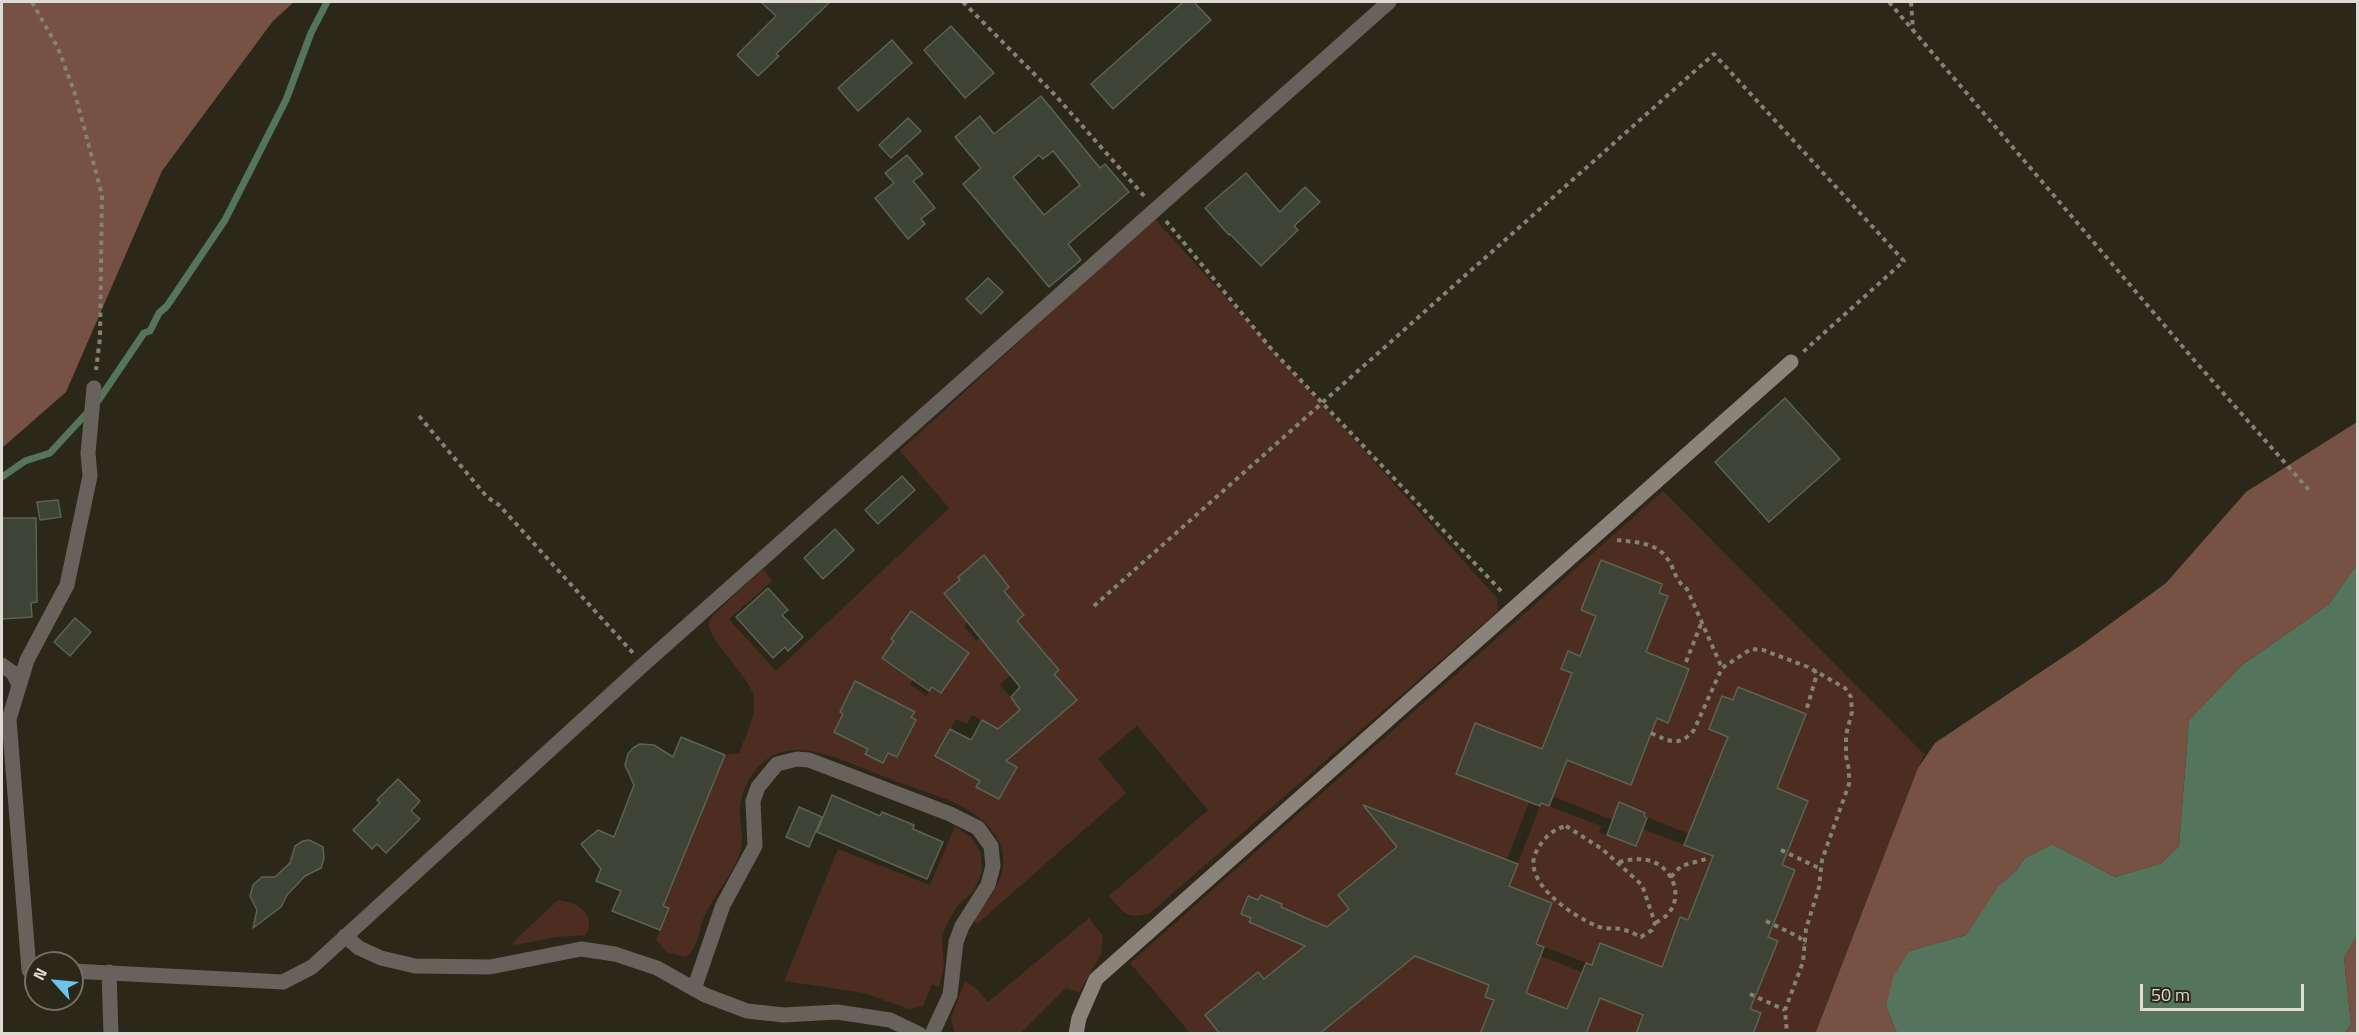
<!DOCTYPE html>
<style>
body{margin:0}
#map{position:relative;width:2359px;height:1035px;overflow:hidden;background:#2b2719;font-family:"Titillium Web",sans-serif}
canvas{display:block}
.frame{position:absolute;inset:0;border:3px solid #dedbd2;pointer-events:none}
.north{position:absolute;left:24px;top:951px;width:60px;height:60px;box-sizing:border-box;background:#2b2719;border:2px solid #736f63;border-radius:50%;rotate:297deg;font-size:16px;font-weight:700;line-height:24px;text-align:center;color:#dedbd2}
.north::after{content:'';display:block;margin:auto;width:21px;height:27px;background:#6ac3f1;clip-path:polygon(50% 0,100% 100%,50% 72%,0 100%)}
.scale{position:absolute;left:2140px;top:984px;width:164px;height:27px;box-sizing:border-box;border:3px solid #dedbd2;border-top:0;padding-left:8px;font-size:18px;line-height:21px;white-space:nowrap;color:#dedbd2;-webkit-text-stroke:4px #2b2719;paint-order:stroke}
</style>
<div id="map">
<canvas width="2359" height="1035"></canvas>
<div class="frame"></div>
<div class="north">N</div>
<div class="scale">50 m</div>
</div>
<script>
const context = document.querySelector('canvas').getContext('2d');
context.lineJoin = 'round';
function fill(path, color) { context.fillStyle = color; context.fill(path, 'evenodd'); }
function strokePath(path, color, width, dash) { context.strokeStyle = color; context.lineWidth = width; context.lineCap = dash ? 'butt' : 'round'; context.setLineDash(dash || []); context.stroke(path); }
fill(new Path2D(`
 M 1154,218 L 1497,598 L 1498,611 L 1150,913 C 1126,920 1124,913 1109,896 L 1208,810 L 1137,726 L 1098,759 L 1126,793 L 977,924 L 971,918 C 1006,887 1019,848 977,816 C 953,798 920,791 893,780 C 862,769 809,739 776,754 C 756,763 742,786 740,808 C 739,822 744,835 741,849 C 738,866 712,899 704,917 C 698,931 699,948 686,957 L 666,952 L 656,939 L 669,909 L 663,906 L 725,755 L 739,753 C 746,735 758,714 753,694 C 747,674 706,637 709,623 C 709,620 712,618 713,615 L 763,569 L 772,581 L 729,619 L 776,671 L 949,508 L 900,451 ZM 984,555 L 1009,586 L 1004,591 L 1024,615 L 992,641 L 985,634 L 976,641 L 964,626 L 968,622 L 944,593 L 960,580 L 958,577 ZM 911,611 L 932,687 L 926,696 L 910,684 L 913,680 L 882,658 L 894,641 L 891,639 ZM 1033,639 L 1059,669 L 1054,674 L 1076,700 L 1015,715 L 1020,710 L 1017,705 L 1021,702 L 1012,699 L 1000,685 L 1010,675 L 1000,662 L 1010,654 L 1013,657 ZM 855,682 L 891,699 L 888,705 L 916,720 L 897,757 L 888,753 L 883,763 L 866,754 L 868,749 L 834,732 L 843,714 L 840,712 ZM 972,715 L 1006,733 L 1012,753 L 1008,762 L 1017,767 L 999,799 L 976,787 L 980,781 L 936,756 L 956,719 L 967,724 Z
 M 1663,491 L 1924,754 L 1815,1033 L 1753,1033 L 1761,1013 L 1695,986 L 1758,990 L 1778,941 L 1709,913 L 1795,870 L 1725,842 L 1789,847 L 1808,801 L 1743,775 L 1786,764 L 1806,714 L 1738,687 L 1733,700 L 1722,696 L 1709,729 L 1742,742 L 1722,751 L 1689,834 L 1644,816 L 1645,813 L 1620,803 L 1612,820 L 1535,789 L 1567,760 L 1631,785 L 1650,736 L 1600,716 L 1598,695 L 1668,722 L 1633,647 L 1668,596 L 1659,593 L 1662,584 L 1601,560 L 1582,610 L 1616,624 L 1580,656 L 1568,651 L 1561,669 L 1572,673 L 1540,755 L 1475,724 L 1456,773 L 1529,802 L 1507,860 L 1364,805 L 1397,847 L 1338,894 L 1349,909 L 1327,927 L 1281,907 L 1281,904 L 1261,895 L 1258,900 L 1248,896 L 1241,914 L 1251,918 L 1249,922 L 1312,941 L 1264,979 L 1257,972 L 1205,1015 L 1220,1033 L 1190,1033 L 1130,963 Z
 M 1541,803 L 1601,826 L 1599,832 L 1636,846 L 1643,829 L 1713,856 L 1688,920 L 1680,918 L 1662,967 L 1600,944 L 1592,965 L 1536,944 L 1552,903 L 1509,886 Z
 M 955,826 L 972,838 L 981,854 L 982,872 L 973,892 L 958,905 L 948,922 L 942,937 L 944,966 L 939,987 L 932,984 L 923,1006 L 909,1009 L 864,993 L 784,981 L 838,849 L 930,885 Z
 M 558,900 C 578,902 597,914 586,935 L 556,937 L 516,945 L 512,943 Z
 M 1089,918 L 1103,936 L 1101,954 L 1079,993 L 1066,988 L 1021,1033 L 955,1033 L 951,1018 L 965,981 L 977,989 L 988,1002 Z
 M 1415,956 L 1489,985 L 1485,996 L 1494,1000 L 1480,1033 L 1319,1034 Z
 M 1541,956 L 1582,972 L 1643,1015 L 1636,1033 L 1586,1033 L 1526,993 Z`), '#4d2d21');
fill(new Path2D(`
 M 2,2 L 294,2 L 273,21 L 162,171 L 66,392 L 2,448 Z
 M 2357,422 L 2357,564 L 2329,604 L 2241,666 L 2189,720 L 2179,846 L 2162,863 L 2115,877 L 2052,844 L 2025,858 L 2017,870 L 1998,888 L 1966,935 L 1909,951 L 1886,1006 L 1897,1033 L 1815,1034 L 1918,768 L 1935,743 L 2084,643 L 2166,583 L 2246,492 Z
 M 2357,932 L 2357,1033 L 2345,1033 L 2351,1024 L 2344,958 Z`), '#775144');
fill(new Path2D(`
 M 2357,564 L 2358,932 L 2344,958 L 2351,1024 L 2345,1033 L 1897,1033 L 1886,1006 L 1893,978 L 1909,951 L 1966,935 L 1998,887 L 2017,870 L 2025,858 L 2052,844 L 2115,877 L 2162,863 L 2179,846 L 2189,720 L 2241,666 L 2329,604 Z`), '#54745b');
strokePath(new Path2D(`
 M 2,477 L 25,461 L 50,453 L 98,401 L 144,333 L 150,331 L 159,313 L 167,306 L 225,220 L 286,100 L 311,33 L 327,2`), '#54745b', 7);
const building = new Path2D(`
 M 761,2 L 830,2 L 776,54 L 779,56 L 758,76 L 737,55 L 776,16 Z
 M 1183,2 L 1194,2 L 1211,20 L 1113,109 L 1091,84 Z
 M 951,26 L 994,73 L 965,98 L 924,50 Z
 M 892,40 L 912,63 L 858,111 L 838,88 Z
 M 1041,96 L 1100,168 L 1105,164 L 1129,192 L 1068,244 L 1081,260 L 1049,287 L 963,184 L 981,168 L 955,137 L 980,116 L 994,134 ZM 1053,151 L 1080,185 L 1044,215 L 1013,177 L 1039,155 L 1043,159 Z
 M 908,118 L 921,131 L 891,158 L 879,145 Z
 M 907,155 L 923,174 L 913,181 L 935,208 L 921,219 L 925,224 L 908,239 L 875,198 L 894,183 L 885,173 Z
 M 1246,173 L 1280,212 L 1305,187 L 1320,202 L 1294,226 L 1298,230 L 1261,266 L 1230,234 L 1229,235 L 1205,208 Z
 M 988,278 L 1003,292 L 981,314 L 966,299 Z
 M 1785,398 L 1840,459 L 1769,522 L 1715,462 Z
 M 902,476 L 915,490 L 878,524 L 865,510 Z
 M 58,500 L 61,517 L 40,520 L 37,502 Z
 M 2,518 L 36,518 L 37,602 L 31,603 L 32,617 L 2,619 Z
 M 835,529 L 854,550 L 823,579 L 804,558 Z
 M 984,555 L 1009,587 L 1004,591 L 1024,615 L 1017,621 L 1059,670 L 1054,674 L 1077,700 L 1006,761 L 1017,767 L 999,799 L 976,787 L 980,781 L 935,756 L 950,729 L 971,740 L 982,720 L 998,729 L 1020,710 L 1011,697 L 1020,687 L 944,593 L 960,580 L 958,577 Z
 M 1601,560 L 1662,584 L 1659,593 L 1668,596 L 1646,652 L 1689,669 L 1668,723 L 1657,718 L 1631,785 L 1567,760 L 1549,806 L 1541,803 L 1540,806 L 1456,774 L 1475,723 L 1542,749 L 1572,673 L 1561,669 L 1568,651 L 1580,656 L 1596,616 L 1581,610 Z
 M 768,588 L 788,610 L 782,615 L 803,637 L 788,651 L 785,647 L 773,658 L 736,617 Z
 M 911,611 L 969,653 L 941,693 L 932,687 L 929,691 L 882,658 L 894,641 L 891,639 Z
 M 75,618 L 91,632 L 70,656 L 54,642 Z
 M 855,681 L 915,712 L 911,717 L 916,720 L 897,757 L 888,753 L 883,763 L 865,754 L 868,749 L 834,732 L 843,714 L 840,712 Z
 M 1738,687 L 1806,714 L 1777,788 L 1808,801 L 1782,865 L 1795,870 L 1768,937 L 1778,941 L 1750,1009 L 1761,1013 L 1753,1034 L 1636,1034 L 1643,1015 L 1600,998 L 1586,1034 L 1480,1034 L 1494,1000 L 1485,997 L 1489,985 L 1415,956 L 1319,1034 L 1220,1034 L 1205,1015 L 1258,972 L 1264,979 L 1305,946 L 1249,922 L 1251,918 L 1241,914 L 1248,896 L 1258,900 L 1261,895 L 1282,904 L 1281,907 L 1327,927 L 1349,909 L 1338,895 L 1397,847 L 1363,805 L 1518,864 L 1509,886 L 1552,903 L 1536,944 L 1544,947 L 1526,993 L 1567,1009 L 1586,963 L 1592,965 L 1600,943 L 1662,967 L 1680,917 L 1688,920 L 1713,856 L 1684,845 L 1728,737 L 1709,729 L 1722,696 L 1733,700 Z
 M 681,737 L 725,755 L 663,906 L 669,908 L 660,930 L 612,911 L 621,891 L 596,881 L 601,869 L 581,844 L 598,830 L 614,837 L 634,785 L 625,765 L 628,754 L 633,748 L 640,744 L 654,745 L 673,757 Z
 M 398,779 L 420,801 L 411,811 L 420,819 L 386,853 L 377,844 L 372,849 L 353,830 L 380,803 L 377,800 Z
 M 832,795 L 880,816 L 882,812 L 914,825 L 913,829 L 943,842 L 927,879 L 817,832 Z
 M 1619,802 L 1645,813 L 1644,816 L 1647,818 L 1636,846 L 1607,835 Z
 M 799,807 L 822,817 L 809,847 L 786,837 Z
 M 309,840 L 323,847 L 324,858 L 321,868 L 305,876 L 287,895 L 281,907 L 253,928 L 257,910 L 250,896 L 253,885 L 262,877 L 275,877 L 290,863 L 295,846 L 303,841 Z`);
fill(building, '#3e4335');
strokePath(building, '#5d6353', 1.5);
strokePath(new Path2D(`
 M 32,2 L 58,48 L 75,94 L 102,195 L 100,338 L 96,370
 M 963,2 L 1055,95 L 1145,197
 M 1889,2 L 2194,360 L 2309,490
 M 1911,2 L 1913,30
 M 1166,221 L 1273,351 L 1503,593
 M 419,416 L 487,497 L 499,505 L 633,653
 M 1617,540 C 1633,542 1655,542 1666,557 C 1676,569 1673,579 1687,589 L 1722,668
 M 1094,606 L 1714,54 L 1904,261 L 1803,352
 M 1686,662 L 1701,624
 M 1807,708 L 1816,677 L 1815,671
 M 1651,733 C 1669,741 1679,748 1694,730 L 1722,668 L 1751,649 L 1763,650 L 1808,667 L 1845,688 L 1851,697 L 1852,712 L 1846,735 L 1846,756 L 1849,770 L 1849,784 L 1822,860 L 1819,887 L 1806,929 L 1803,962 L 1785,1010 L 1787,1034
 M 1566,826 L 1602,849 L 1642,885 L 1655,923 L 1652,930 L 1641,937 C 1636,935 1630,931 1624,930 C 1615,927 1606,930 1597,926 C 1574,917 1521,882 1536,852 C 1543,839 1551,830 1566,826 Z
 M 1781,850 L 1821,869
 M 1619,862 C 1628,860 1638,858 1647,860 C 1672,865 1685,896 1667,915 C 1664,918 1659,921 1655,923
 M 1671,877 L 1681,866 L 1706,859
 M 1766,921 L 1799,937 L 1805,944
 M 1750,994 L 1785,1010`), '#848175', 4, [4.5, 4.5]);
strokePath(new Path2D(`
 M 2,665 L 13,673 L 19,685
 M 345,936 L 359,948 L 381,958 L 415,966 L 490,967 L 581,949 L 615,954 L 657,968 L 705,995 L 747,1011 L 784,1015 L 837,1012 L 890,1020 L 919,1034
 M 36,971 L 29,970 L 9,719 L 27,660 L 67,585 L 90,476 L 88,453 L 94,388
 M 72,971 L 283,982 L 312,967 L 643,665 L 1389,2
 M 109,972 L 111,1034
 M 694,989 L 723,905 L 755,846 L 753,801 L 758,787 L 777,764 L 797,759 L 809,760 L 950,814 L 978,828 L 991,846 L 993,866 L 988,885 L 962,926 L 956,942 L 950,995 L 932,1034`), '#67625c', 15);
strokePath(new Path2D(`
 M 1076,1034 L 1079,1018 L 1096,979 L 1791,362`), '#8b827a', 15);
</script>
